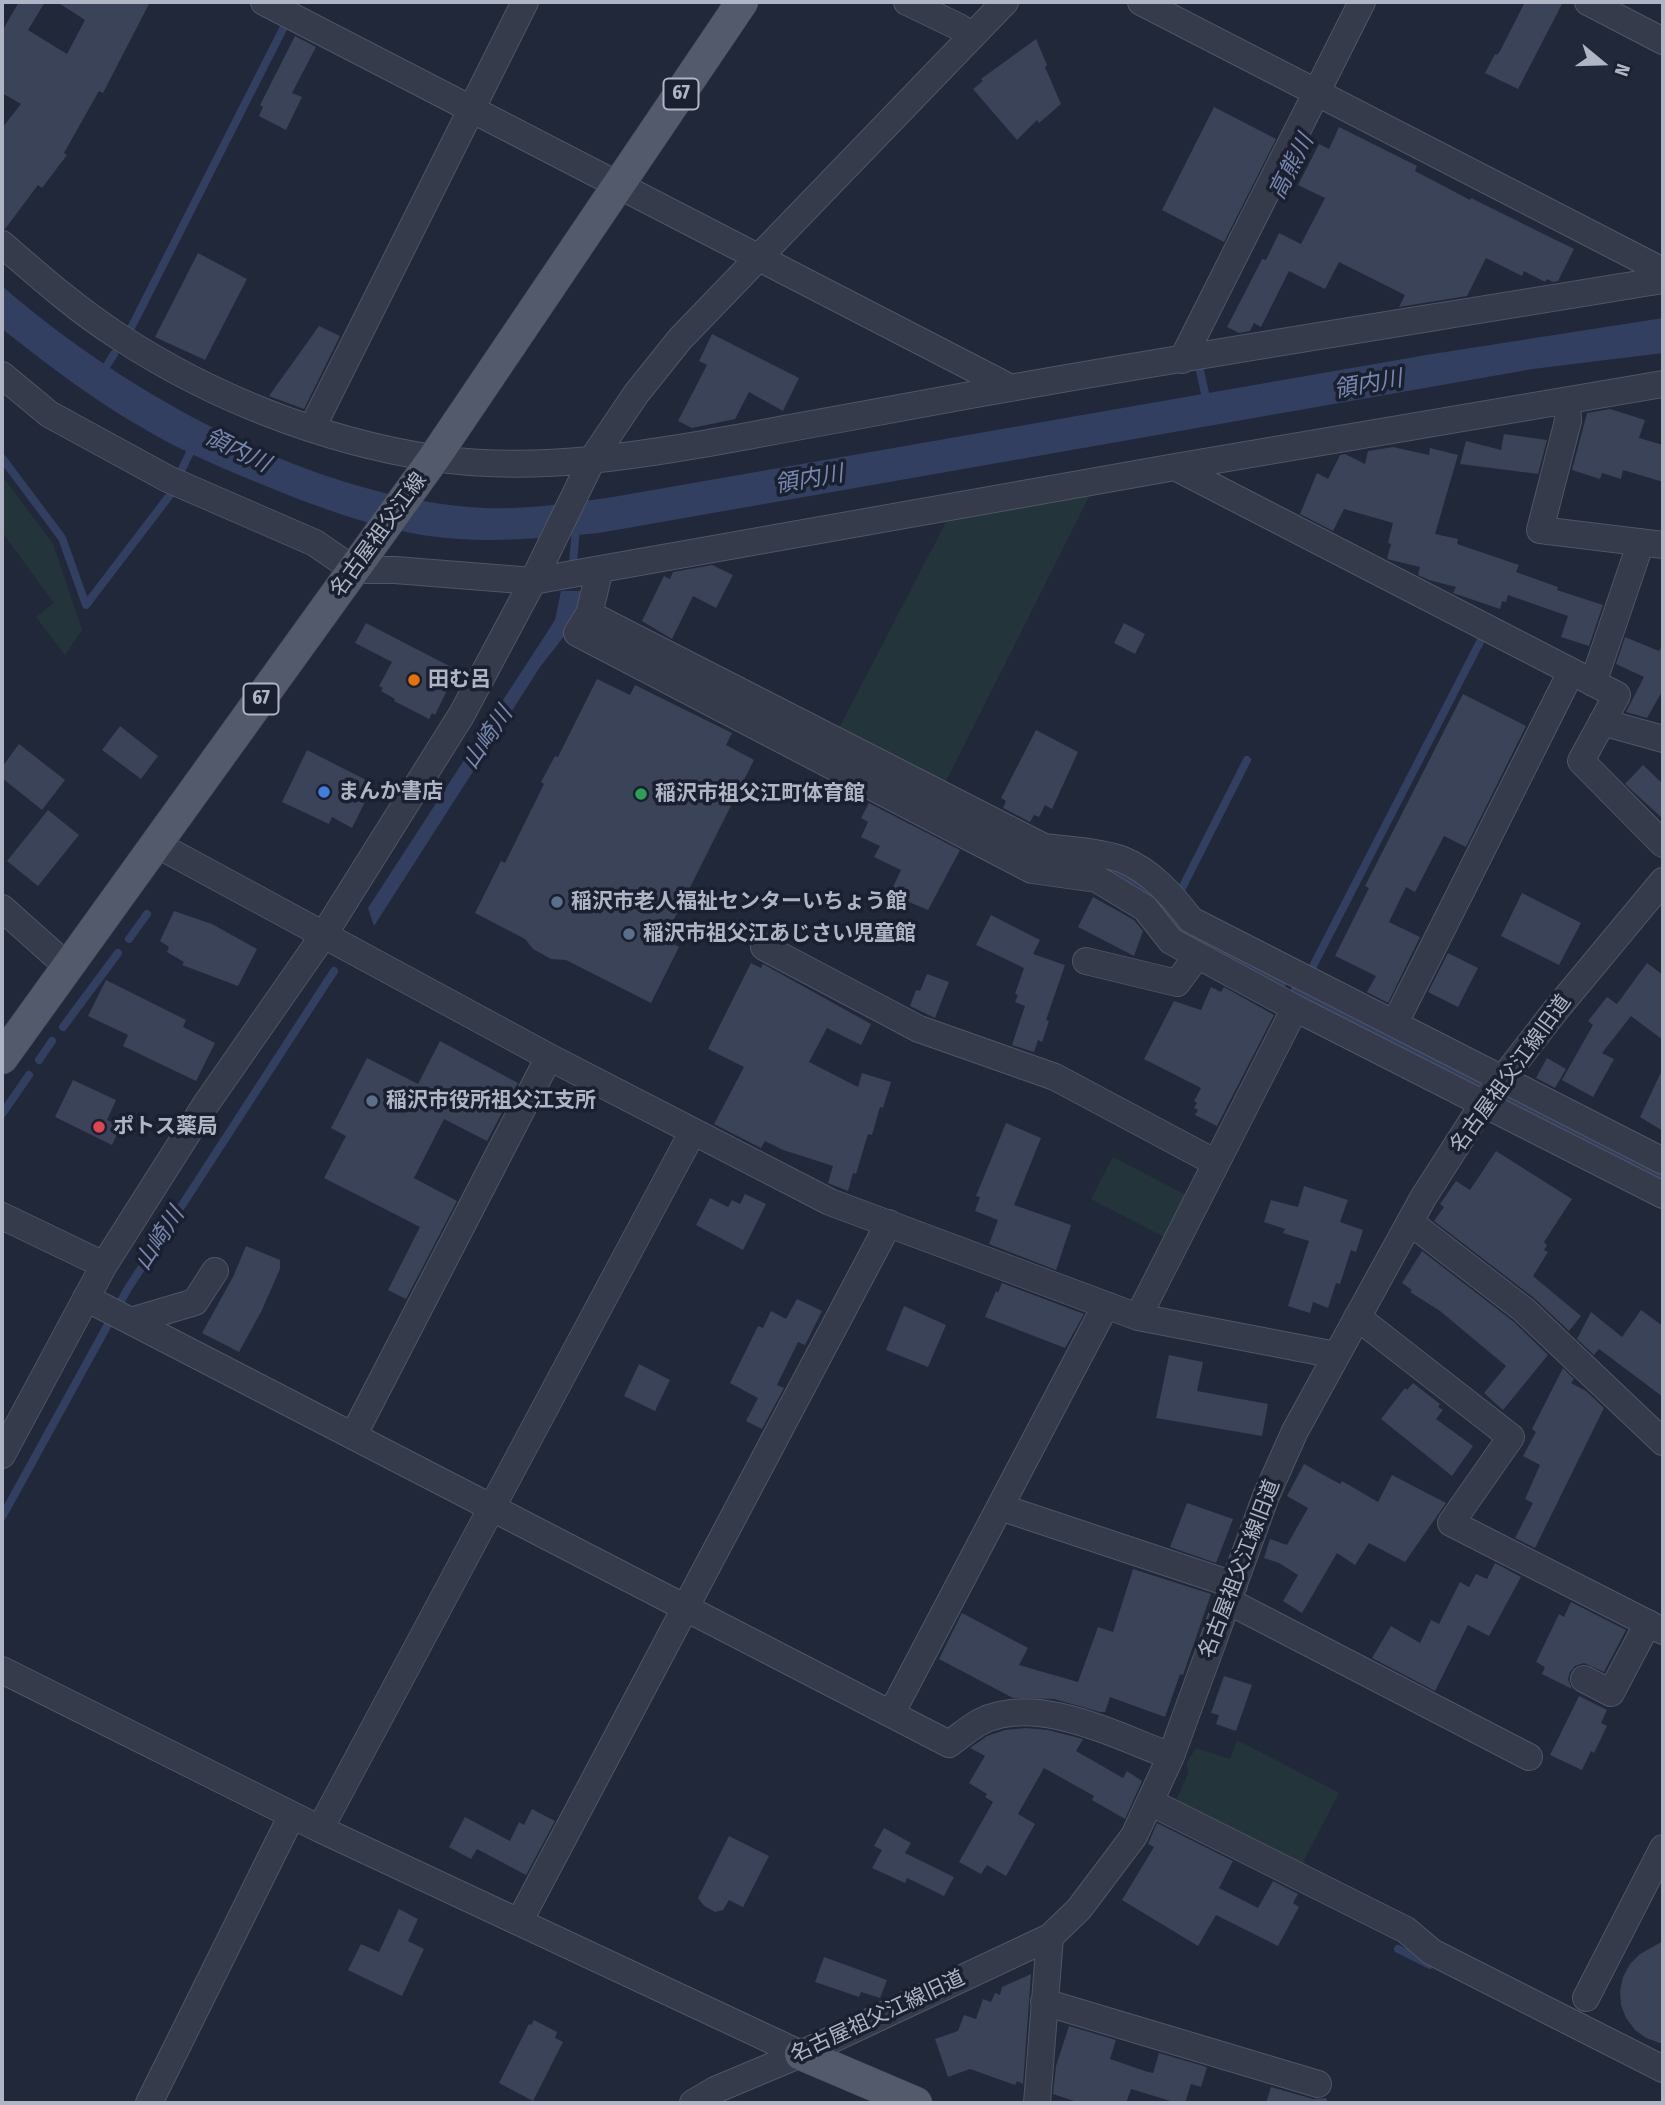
<!DOCTYPE html>
<meta charset="utf-8">
<style>
body{margin:0}
#map{position:relative;width:1665px;height:2105px;overflow:hidden;background:#21283a;font-family:"Fira Sans Condensed",sans-serif}
canvas{display:block}
.frame{position:absolute;inset:0;border:4px solid #b0b5c6;pointer-events:none}
.north{position:absolute;left:1567px;top:28px;width:70px;height:70px;-webkit-text-stroke:5px #1a202f;paint-order:stroke;rotate:109deg;font-size:19px;font-weight:700;line-height:28px;text-align:center;color:#b0b5c6}
.north::after{content:'';display:block;margin:auto;width:24px;height:32px;background:#b0b5c6;clip-path:polygon(50% 0,100% 100%,50% 72%,0 100%)}
</style>
<div id="map">
<canvas width="1665" height="2105"></canvas>
<div class="frame"></div>
<div class="north">N</div>
</div>
<script>
const context = document.querySelector('canvas').getContext('2d');
context.lineJoin = 'round';
function fill(path, color) { context.fillStyle = color; context.fill(path, 'evenodd'); }
function strokePath(path, color, width, dash) { context.strokeStyle = color; context.lineWidth = width; context.lineCap = dash ? 'butt' : 'round'; context.setLineDash(dash || []); context.stroke(path); }
function drawText(font, color, halo, rows, align = 'center') {
  context.font = font + ' "Fira Sans Condensed","Noto Sans JP",sans-serif'; context.lineWidth = 7; context.setLineDash([]); context.textBaseline = 'middle'; context.strokeStyle = halo; context.fillStyle = color; for (const [text, x, y, turn = 0] of rows) {
    context.save(); context.translate(x, y); context.rotate((+turn || 0) * Math.PI / 180); context.textAlign = isNaN(turn) ? turn : align; if (halo) context.strokeText(text, 0, 0); context.fillText(text, 0, 0); context.restore();
  }
}
fill(new Path2D(`
 M 2,476 L 53,544 L 82,630 L 65,655 L 36,617 L 54,603 L 2,532 Z
 M 1092,491 L 943,787 L 837,732 L 946,522 Z
 M 1113,1157 L 1190,1197 L 1168,1239 L 1091,1199 Z
 M 1237,1740 L 1339,1793 L 1299,1870 L 1180,1809 L 1177,1798 L 1188,1774 L 1187,1762 L 1196,1748 L 1230,1759 Z`), '#23353b');
fill(new Path2D(`
 M 2,286 C 127,395 317,500 485,508 C 526,510 567,503 607,498 L 1426,355 L 1663,318 L 1663,353 L 1533,369 L 599,533 C 545,538 483,544 429,536 C 369,527 312,505 256,482 C 217,466 177,449 141,427 C 92,399 47,364 2,329 Z
 M 561,591 L 580,591 L 580,616 L 540,667 L 374,926 L 368,908 L 555,620 Z`), '#333f60');
strokePath(new Path2D(`
 M 131,328 L 285,25
 M 1200,371 L 1207,402
 M 101,375 L 114,354
 M 2,458 L 62,538 L 86,605 L 173,491
 M 181,471 L 195,442
 M 573,565 L 576,526
 M 1099,868 L 1129,879 L 1158,902 L 1182,931 L 1283,983
 M 1179,894 L 1247,760
 M 129,939 L 147,914
 M 1310,972 L 1482,638
 M 1295,989 L 1476,1084
 M 63,1027 L 118,953
 M 39,1060 L 52,1041
 M 1508,1100 L 1663,1179
 M 2,1114 L 29,1075
 M 2,1517 L 127,1290 L 334,971
 M 1398,1949 L 1430,1965`), '#333f60', 8);
fill(new Path2D(`
 M 19,2 L 45,2 L 28,30 L 67,54 L 85,20 L 57,2 L 150,2 L 103,93 L 99,91 L 64,153 L 67,155 L 42,188 L 38,185 L 5,229 L 2,229 L 2,128 L 21,104 L 2,93 L 2,31 Z
 M 1525,2 L 1563,2 L 1518,89 L 1485,73 L 1495,54 L 1497,55 L 1500,51 Z
 M 295,36 L 316,47 L 292,93 L 302,97 L 286,130 L 259,116 L 263,107 L 260,105 Z
 M 1036,39 L 1047,65 L 1045,67 L 1061,104 L 1039,123 L 1037,120 L 1017,140 L 973,89 L 983,81 L 981,79 Z
 M 1214,107 L 1276,139 L 1224,242 L 1162,210 Z
 M 1339,127 L 1417,166 L 1415,171 L 1470,200 L 1471,198 L 1574,249 L 1558,281 L 1553,282 L 1547,279 L 1545,282 L 1524,271 L 1522,276 L 1486,258 L 1467,296 L 1399,307 L 1405,295 L 1339,262 L 1325,289 L 1289,271 L 1261,327 L 1254,323 L 1250,331 L 1239,333 L 1227,327 L 1257,269 L 1262,259 L 1266,260 L 1279,233 L 1301,244 L 1325,198 L 1298,185 L 1319,144 L 1329,149 Z
 M 198,253 L 247,279 L 205,360 L 155,337 Z
 M 319,326 L 340,336 L 304,409 L 269,396 Z
 M 712,334 L 799,378 L 783,411 L 749,392 L 735,419 L 692,428 L 678,421 L 707,365 L 699,361 Z
 M 1610,409 L 1645,420 L 1639,438 L 1663,445 L 1663,482 L 1623,470 L 1621,479 L 1602,473 L 1600,479 L 1572,470 L 1587,413 Z
 M 1504,434 L 1547,440 L 1538,474 L 1460,464 L 1466,441 L 1501,450 Z
 M 1393,447 L 1429,455 L 1430,448 L 1458,455 L 1435,534 L 1458,539 L 1457,544 L 1519,565 L 1516,572 L 1558,587 L 1557,590 L 1603,605 L 1589,646 L 1561,637 L 1568,616 L 1508,595 L 1506,602 L 1502,601 L 1500,609 L 1456,594 L 1453,593 L 1456,587 L 1429,580 L 1418,575 L 1420,567 L 1387,559 L 1391,544 L 1388,543 L 1393,523 L 1344,509 L 1333,531 L 1300,514 L 1317,473 L 1328,479 L 1340,455 L 1345,454 L 1365,464 L 1368,451 Z
 M 712,565 L 733,575 L 716,608 L 693,596 L 672,639 L 642,621 L 664,576 L 670,579 L 673,572 Z
 M 366,623 L 457,670 L 435,715 L 432,713 L 429,719 L 394,701 L 395,699 L 381,691 L 383,688 L 379,686 L 392,662 L 355,643 Z
 M 1124,623 L 1145,634 L 1135,654 L 1114,643 Z
 M 1625,637 L 1659,651 L 1663,644 L 1663,690 L 1647,718 L 1626,712 L 1644,677 L 1616,664 Z
 M 597,679 L 630,695 L 635,685 L 732,733 L 726,745 L 754,760 L 664,939 L 679,947 L 651,1003 L 566,960 L 551,959 L 533,949 L 525,939 L 475,913 L 501,861 L 505,863 L 544,784 L 541,782 L 555,756 L 558,757 Z
 M 1463,694 L 1526,726 L 1466,847 L 1444,836 L 1415,892 L 1406,887 L 1389,922 L 1420,937 L 1388,1003 L 1367,992 L 1376,976 L 1335,956 L 1369,888 L 1365,886 Z
 M 120,726 L 158,756 L 141,779 L 102,750 Z
 M 1036,730 L 1078,752 L 1052,809 L 1045,805 L 1039,817 L 1034,815 L 1030,822 L 1003,808 L 1006,801 L 1001,798 Z
 M 19,744 L 65,780 L 42,810 L 2,778 L 2,767 Z
 M 307,750 L 374,784 L 352,828 L 332,817 L 329,824 L 282,802 Z
 M 1643,765 L 1663,784 L 1663,819 L 1625,784 Z
 M 869,803 L 960,850 L 928,910 L 892,895 L 895,888 L 893,887 L 901,870 L 874,857 L 880,846 L 861,837 L 868,822 L 861,818 Z
 M 48,810 L 79,835 L 38,886 L 7,861 Z
 M 1522,893 L 1581,923 L 1559,965 L 1501,936 Z
 M 1093,897 L 1134,920 L 1143,931 L 1134,956 L 1078,927 Z
 M 174,911 L 212,924 L 257,949 L 238,986 L 182,965 L 184,962 L 167,952 L 169,947 L 160,941 Z
 M 991,915 L 1040,940 L 1033,954 L 1065,965 L 1046,1020 L 1049,1021 L 1042,1042 L 1038,1040 L 1034,1052 L 1012,1045 L 1025,1006 L 1015,1002 L 1018,995 L 1015,994 L 1024,968 L 976,945 Z
 M 1448,953 L 1478,968 L 1458,1007 L 1428,992 Z
 M 751,963 L 761,968 L 763,964 L 871,1024 L 861,1045 L 827,1028 L 809,1062 L 858,1087 L 862,1073 L 891,1082 L 883,1108 L 880,1107 L 872,1135 L 868,1134 L 856,1174 L 853,1173 L 848,1191 L 828,1183 L 833,1166 L 783,1150 L 765,1141 L 761,1148 L 714,1124 L 744,1067 L 708,1049 Z
 M 1647,963 L 1663,975 L 1663,1040 L 1631,1016 L 1602,1053 L 1614,1059 L 1593,1097 L 1562,1080 L 1593,1025 L 1588,1021 L 1607,997 L 1617,1004 Z
 M 927,974 L 949,982 L 935,1018 L 910,1006 L 916,990 L 920,991 Z
 M 106,980 L 186,1020 L 183,1027 L 215,1043 L 196,1081 L 123,1046 L 128,1035 L 88,1016 Z
 M 1211,987 L 1221,992 L 1224,987 L 1274,1015 L 1217,1126 L 1195,1115 L 1198,1110 L 1194,1108 L 1197,1103 L 1194,1101 L 1201,1088 L 1144,1059 L 1174,1001 L 1201,1010 Z
 M 440,1041 L 518,1083 L 487,1141 L 444,1119 L 414,1178 L 457,1201 L 406,1299 L 388,1290 L 420,1227 L 324,1178 L 346,1136 L 331,1128 L 367,1058 L 418,1084 Z
 M 1547,1058 L 1566,1069 L 1555,1088 L 1536,1078 Z
 M 1663,1068 L 1663,1131 L 1640,1117 Z
 M 73,1080 L 116,1100 L 107,1120 L 121,1126 L 112,1145 L 55,1117 Z
 M 1006,1123 L 1041,1138 L 1014,1205 L 1071,1225 L 1056,1270 L 989,1244 L 998,1220 L 975,1211 L 980,1197 L 976,1196 Z
 M 1496,1151 L 1572,1199 L 1544,1242 L 1547,1245 L 1544,1250 L 1548,1252 L 1533,1276 L 1581,1316 L 1569,1331 L 1534,1298 L 1434,1221 L 1444,1207 L 1440,1204 L 1456,1181 L 1470,1190 Z
 M 1304,1186 L 1348,1200 L 1340,1222 L 1363,1230 L 1356,1252 L 1351,1250 L 1340,1284 L 1336,1283 L 1328,1308 L 1313,1302 L 1310,1313 L 1288,1306 L 1309,1241 L 1283,1233 L 1285,1229 L 1264,1222 L 1271,1200 L 1298,1207 Z
 M 745,1194 L 766,1204 L 743,1250 L 696,1225 L 710,1198 L 728,1207 L 732,1200 L 740,1204 Z
 M 246,1246 L 280,1260 L 280,1269 L 262,1310 L 239,1352 L 202,1333 L 233,1277 Z
 M 1422,1251 L 1514,1322 L 1548,1355 L 1503,1410 L 1484,1393 L 1506,1366 L 1440,1311 L 1410,1292 L 1412,1290 L 1402,1283 Z
 M 1002,1283 L 1084,1314 L 1065,1348 L 985,1317 L 996,1291 L 998,1293 Z
 M 797,1299 L 822,1311 L 805,1345 L 798,1342 L 777,1385 L 784,1388 L 762,1429 L 746,1421 L 758,1398 L 730,1383 L 758,1326 L 763,1328 L 771,1311 L 786,1319 Z
 M 904,1306 L 946,1325 L 928,1367 L 886,1350 Z
 M 1641,1310 L 1663,1326 L 1663,1397 L 1599,1349 L 1594,1355 L 1577,1339 L 1591,1312 L 1622,1337 Z
 M 1169,1355 L 1203,1362 L 1197,1391 L 1268,1404 L 1262,1436 L 1156,1418 Z
 M 639,1364 L 670,1380 L 655,1411 L 624,1396 Z
 M 1563,1368 L 1574,1379 L 1571,1383 L 1586,1391 L 1604,1408 L 1535,1548 L 1515,1538 L 1533,1503 L 1525,1499 L 1540,1465 L 1523,1456 L 1536,1432 L 1532,1429 Z
 M 1413,1383 L 1440,1404 L 1438,1407 L 1443,1410 L 1436,1419 L 1473,1446 L 1452,1476 L 1381,1419 L 1405,1388 L 1407,1390 Z
 M 1304,1464 L 1340,1484 L 1342,1481 L 1378,1502 L 1392,1475 L 1446,1503 L 1405,1562 L 1369,1543 L 1355,1565 L 1337,1553 L 1302,1613 L 1283,1601 L 1298,1575 L 1279,1563 L 1264,1558 L 1270,1539 L 1287,1545 L 1308,1508 L 1287,1496 Z
 M 1187,1503 L 1233,1519 L 1216,1563 L 1170,1547 Z
 M 1495,1563 L 1521,1577 L 1489,1636 L 1468,1625 L 1435,1691 L 1372,1658 L 1391,1626 L 1420,1643 L 1431,1620 L 1439,1624 L 1460,1582 L 1469,1587 L 1476,1574 L 1487,1579 Z
 M 1133,1569 L 1211,1594 L 1183,1675 L 1180,1674 L 1165,1717 L 1110,1697 L 1105,1712 L 1100,1712 L 1054,1699 L 1013,1698 L 939,1659 L 962,1613 L 1028,1648 L 1019,1665 L 1078,1682 L 1098,1627 L 1113,1632 Z
 M 1571,1602 L 1626,1630 L 1604,1672 L 1584,1663 L 1575,1666 L 1570,1672 L 1568,1679 L 1572,1689 L 1542,1674 L 1545,1667 L 1536,1662 L 1559,1614 L 1564,1617 Z
 M 1224,1676 L 1252,1685 L 1236,1731 L 1216,1724 L 1219,1715 L 1211,1713 Z
 M 1579,1696 L 1607,1710 L 1601,1723 L 1607,1726 L 1594,1753 L 1591,1751 L 1582,1770 L 1550,1755 Z
 M 1026,1728 L 1048,1730 L 1083,1739 L 1076,1751 L 1123,1778 L 1127,1771 L 1142,1781 L 1125,1819 L 1092,1800 L 1094,1796 L 1044,1768 L 1018,1814 L 1035,1824 L 1006,1876 L 987,1865 L 981,1874 L 959,1862 L 993,1802 L 985,1797 L 987,1794 L 969,1783 L 985,1756 L 970,1748 L 987,1736 L 1005,1730 Z
 M 532,1809 L 555,1821 L 526,1875 L 477,1849 L 471,1859 L 449,1847 L 465,1817 L 510,1841 L 519,1822 L 524,1825 Z
 M 1157,1823 L 1233,1861 L 1219,1888 L 1258,1908 L 1273,1881 L 1298,1894 L 1293,1903 L 1299,1907 L 1278,1946 L 1216,1915 L 1198,1946 L 1122,1900 L 1154,1847 L 1148,1844 Z
 M 884,1828 L 911,1843 L 905,1853 L 954,1877 L 944,1896 L 907,1878 L 905,1883 L 872,1868 L 882,1850 L 874,1846 Z
 M 729,1836 L 769,1856 L 743,1907 L 729,1900 L 723,1910 L 715,1912 L 704,1906 L 698,1898 Z
 M 399,1909 L 418,1919 L 408,1941 L 424,1949 L 402,1996 L 348,1970 L 361,1944 L 379,1952 Z
 M 1663,1941 L 1663,2044 L 1646,2038 L 1635,2030 L 1626,2018 L 1621,2005 L 1620,1991 L 1623,1977 L 1630,1964 L 1640,1954 Z
 M 824,1957 L 887,1980 L 880,1998 L 861,1992 L 859,1997 L 815,1982 Z
 M 1031,1974 L 1023,2084 L 1017,2081 L 1015,2085 L 970,2069 L 948,2077 L 935,2039 L 958,2031 L 964,2015 L 976,2019 L 983,1999 L 991,2002 L 995,1993 L 1000,1995 L 1002,1987 Z
 M 534,2020 L 557,2032 L 555,2038 L 563,2042 L 533,2101 L 499,2083 L 529,2024 L 531,2025 Z
 M 1069,2026 L 1116,2040 L 1110,2059 L 1148,2072 L 1153,2073 L 1159,2053 L 1207,2067 L 1201,2087 L 1191,2084 L 1185,2103 L 1177,2103 L 1131,2089 L 1126,2103 L 1080,2103 L 1053,2094 L 1056,2066 Z
 M 1271,2087 L 1313,2099 L 1325,2098 L 1327,2099 L 1327,2103 L 1266,2103 Z`), '#3a4357');
const minor = new Path2D(`
 M 264,2 L 1011,388
 M 907,2 L 959,27 L 971,36
 M 1141,2 L 1663,271
 M 1588,2 L 1663,41
 M 2,244 C 39,276 76,309 118,336 C 211,397 322,441 433,458 C 539,474 648,454 753,435 C 827,421 901,408 976,394 C 1204,353 1434,318 1663,280
 M 1182,360 L 1362,2
 M 2,375 L 49,414 L 168,479 L 315,543 L 354,570 L 395,570 L 533,581 L 1175,467 L 1663,384
 M 1567,401 L 1568,421 L 1540,530 L 1663,545
 M 312,428 L 525,2
 M 1175,467 L 1617,695 L 1581,761 L 1663,844
 M 600,569 L 589,614 L 577,633 L 1032,870 L 1097,879 L 1145,908 L 1171,941 L 1295,1008
 M 589,614 L 1044,847 C 1068,850 1097,851 1121,859 C 1151,871 1172,895 1191,920 L 1663,1161
 M 1593,683 L 1641,542
 M 1602,722 L 1663,739
 M 156,844 L 549,1057 L 830,1202 L 1138,1317 L 1336,1355
 M 2,908 L 68,967
 M 764,947 L 919,1029 L 1055,1077 L 1216,1163
 M 1086,961 L 1177,983 L 1197,956
 M 1395,1023 L 1571,672
 M 2,1216 L 104,1265
 M 1410,1222 L 1524,1310 L 1663,1442
 M 86,1298 L 949,1744 C 959,1737 969,1728 980,1722 C 1036,1693 1116,1736 1171,1756
 M 1138,1317 L 1295,1008 L 1663,1195
 M 1357,1317 L 1511,1437 L 1451,1523 L 1663,1631
 M 131,1321 L 195,1302 L 215,1271
 M 353,1436 L 549,1057
 M 2,1455 L 104,1265 L 206,1104 L 323,936 L 462,714 L 533,581 L 593,458 L 636,394 L 680,339 L 1005,2
 M 1000,1507 L 1234,1585
 M 1228,1601 L 1529,1757
 M 2,1670 L 320,1829 L 801,2054
 M 1584,1679 L 1611,1693 L 1648,1623
 M 891,1714 L 1106,1305
 M 1150,1802 L 1406,1930 L 1432,1952 L 1663,2069
 M 320,1829 L 692,1133
 M 519,1922 L 889,1223
 M 1586,1998 L 1663,1848
 M 1044,2002 L 1318,2084
 M 149,2103 L 292,1815
 M 693,2103 L 715,2090 L 801,2054 L 1050,1937 L 1079,1909 L 1134,1836 L 1171,1756 L 1266,1496 L 1295,1431 L 1423,1198 L 1483,1104 L 1555,1011 L 1663,881
 M 1037,2103 L 1050,1937`);
const major = new Path2D(`
 M 2,1058 L 434,458 L 742,2
 M 801,2054 L 916,2103`);
strokePath(minor, '#505565', 28);
strokePath(major, '#3e4453', 33);
strokePath(minor, '#353b4a', 26);
strokePath(major, '#535a6b', 32);
for (const [x, y, r, color] of [
 [414,680,7,"#e8710a"],
 [324,792,7,"#3f7fe0"],
 [641,794,7,"#2e9e5b"],
 [557,902,7,"#5c6f8a"],
 [629,934,7,"#5c6f8a"],
 [372,1101,7,"#5c6f8a"],
 [99,1127,7,"#e0444e"]
]) { const dot = new Path2D(); dot.arc(x, y, r, 0, 2 * Math.PI); context.fillStyle = color; context.fill(dot); strokePath(dot, '#1a202f', 2.5); }
for (const [x, y, w] of [
 [681,94,35],
 [261,699,35]
]) { const box = new Path2D(); box.roundRect(x - w / 2, y - 15.5, w, 31, 5); context.fillStyle = '#1a202f'; context.fill(box); strokePath(box, '#b0b5c6', 2); }
drawText('bold 19px', '#b0b5c6', null, [
 ["67",681,94],
 ["67",261,699]
]);
drawText('21px', '#b0b5c6', '#1a202f', [
 ["名古屋祖父江線",379,535,-54],
 ["名古屋祖父江線旧道",1511,1074,-54],
 ["名古屋祖父江線旧道",1240,1569,-69],
 ["名古屋祖父江線旧道",878,2017,-25]
]);
drawText('bold 21px', '#b0b5c6', '#1a202f', [
 ["田む呂",428,680],
 ["まんか書店",338,792],
 ["稲沢市祖父江町体育館",655,794],
 ["稲沢市老人福祉センターいちょう館",571,902],
 ["稲沢市祖父江あじさい児童館",643,934],
 ["稲沢市役所祖父江支所",386,1101],
 ["ポトス薬局",113,1127]
], 'left');
drawText('italic 23px', '#7787af', '#1a202f', [
 ["高熊川",1292,167,-63],
 ["領内川",1368,385,-10],
 ["領内川",237,451,26],
 ["領内川",809,480,-10],
 ["山崎川",488,738,-56],
 ["山崎川",160,1239,-57]
]);
</script>
